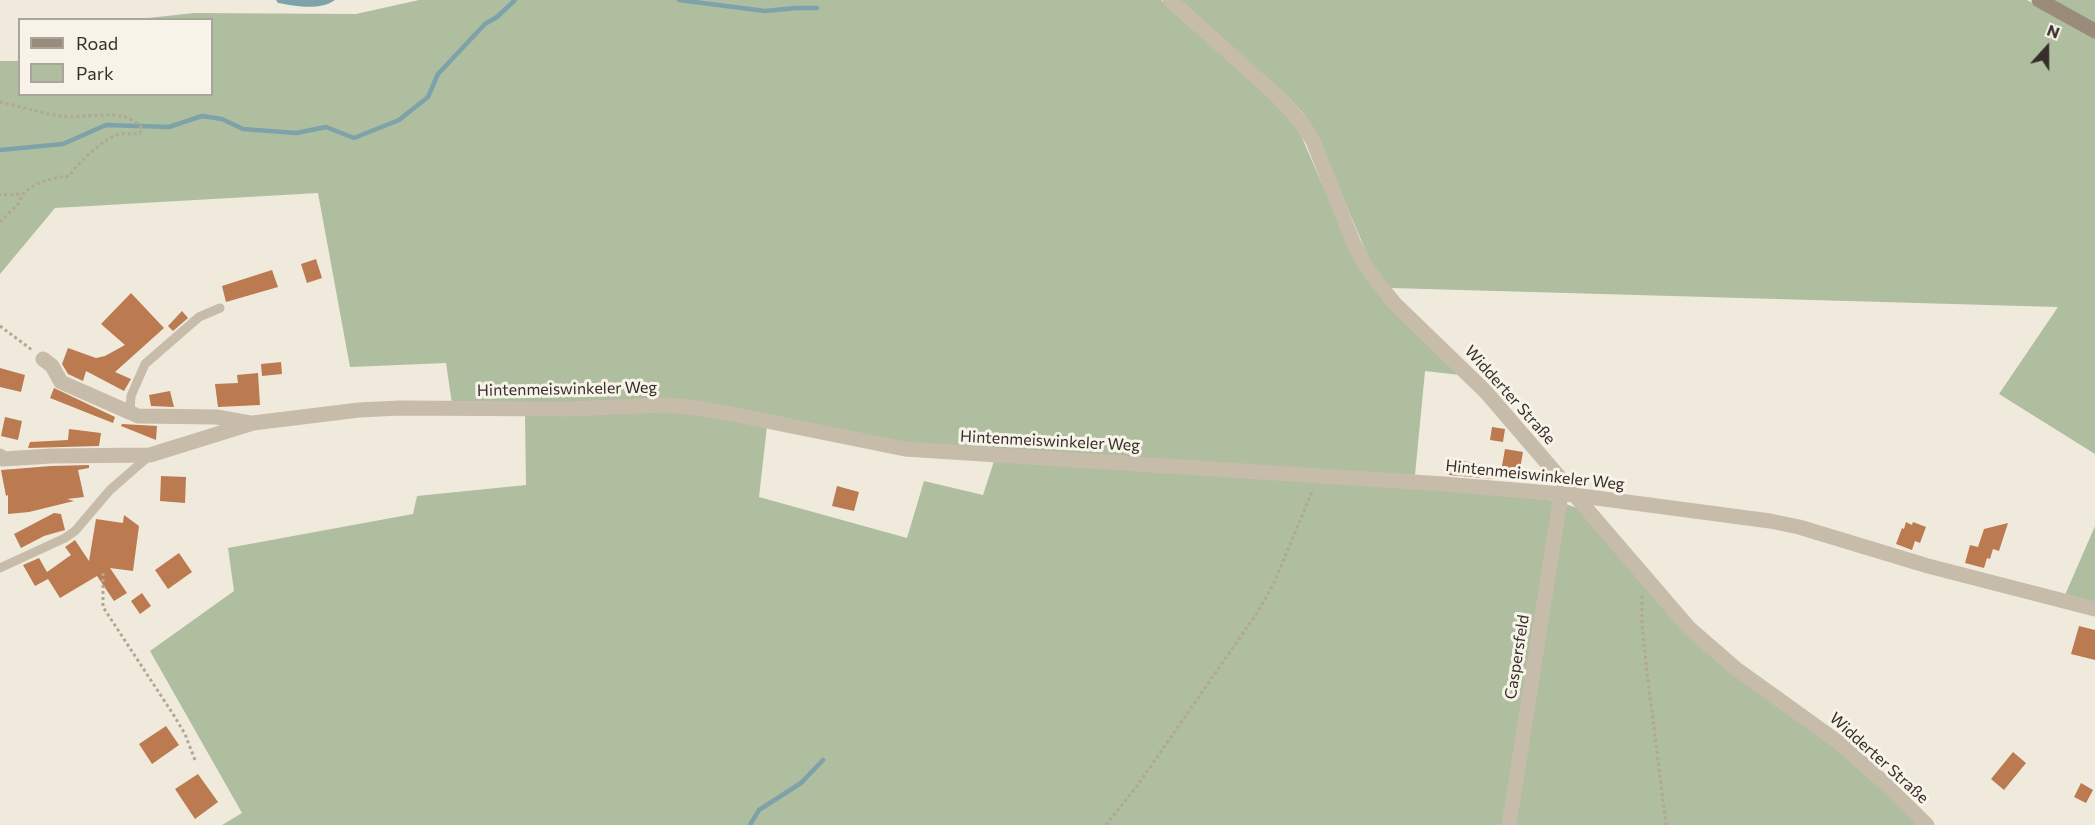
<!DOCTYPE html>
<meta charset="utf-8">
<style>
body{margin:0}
#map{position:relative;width:2095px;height:825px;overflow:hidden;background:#f0eadd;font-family:Commissioner,sans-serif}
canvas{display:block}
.legend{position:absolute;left:18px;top:18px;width:195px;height:78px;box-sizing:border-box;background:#f8f3e9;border:2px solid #aaa49c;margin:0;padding:8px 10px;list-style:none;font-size:18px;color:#352e29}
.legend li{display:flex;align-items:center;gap:12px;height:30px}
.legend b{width:30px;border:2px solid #aaa49c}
.north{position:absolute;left:2017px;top:18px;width:60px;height:60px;-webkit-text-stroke:4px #f8f3e9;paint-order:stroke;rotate:21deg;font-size:16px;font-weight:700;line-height:24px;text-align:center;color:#352e29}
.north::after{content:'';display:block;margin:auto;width:21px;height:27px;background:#352e29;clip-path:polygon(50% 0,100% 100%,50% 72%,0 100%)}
</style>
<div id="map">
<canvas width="2095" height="825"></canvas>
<ul class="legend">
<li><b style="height:8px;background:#9a8b7b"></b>Road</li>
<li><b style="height:16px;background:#aebe9e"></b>Park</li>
</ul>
<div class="north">N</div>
</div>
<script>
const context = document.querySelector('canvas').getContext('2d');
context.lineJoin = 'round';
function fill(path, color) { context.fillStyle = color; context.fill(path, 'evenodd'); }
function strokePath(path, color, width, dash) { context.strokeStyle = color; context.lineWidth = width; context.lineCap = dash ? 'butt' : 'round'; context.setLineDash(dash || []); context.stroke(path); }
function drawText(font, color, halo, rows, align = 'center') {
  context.font = font + ' Commissioner,sans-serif'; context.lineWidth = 6; context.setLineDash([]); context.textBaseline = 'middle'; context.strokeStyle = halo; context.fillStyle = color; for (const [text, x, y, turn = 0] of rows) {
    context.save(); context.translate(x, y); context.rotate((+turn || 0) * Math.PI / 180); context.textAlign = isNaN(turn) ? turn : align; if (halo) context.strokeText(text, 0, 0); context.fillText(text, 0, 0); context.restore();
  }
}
fill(new Path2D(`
 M 419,0 L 1161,0 L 1283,110 L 1300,133 L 1352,253 L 1460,375 L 1425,371 L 1415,475 L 927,447 L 694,402 L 452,404 L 446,363 L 350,367 L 318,193 L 55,208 L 0,274 L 0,61 L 19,61 L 20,94 L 212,94 L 212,20 L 139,19 L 194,13 L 356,14 Z
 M 1180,0 L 2027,0 L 2095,38 L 2095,454 L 1999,394 L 2058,307 L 1391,288 L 1370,261 L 1317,136 L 1304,114 L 1286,95 Z
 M 2051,0 L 2095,0 L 2095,24 Z
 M 651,409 L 697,412 L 767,426 L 759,497 L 907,538 L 924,481 L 983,495 L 994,461 L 1385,485 L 1558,501 L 1577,508 L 1698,645 L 1835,746 L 1919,825 L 222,825 L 242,813 L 150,651 L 234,591 L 228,548 L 413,514 L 417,496 L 526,485 L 525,416 L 569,416 Z
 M 2095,526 L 2095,603 L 2065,595 Z`), '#aebe9e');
fill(new Path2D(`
 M 276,0 L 335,0 C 320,11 295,6 278,3 Z`), '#7ea2aa');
strokePath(new Path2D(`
 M 679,0 L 765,11 L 796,8 L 817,8
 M 0,150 L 63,144 L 106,125 L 169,127 L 202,116 L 222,119 L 243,129 L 296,133 L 326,127 L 354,138 L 399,120 L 428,97 L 438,74 L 485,24 L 497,17 L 515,0
 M 750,825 L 759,810 L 801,783 L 823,760`), '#7ea2aa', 4.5);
fill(new Path2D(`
 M 316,259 L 322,278 L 307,283 L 301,264 Z
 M 272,270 L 278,287 L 226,302 L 222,286 Z
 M 131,293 L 164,328 L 115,372 L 131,379 L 124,391 L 86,371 L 83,381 L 68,374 L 62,364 L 68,348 L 96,358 L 105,356 L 125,345 L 101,324 Z
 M 182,311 L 188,318 L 173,331 L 168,326 Z
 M 281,362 L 282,374 L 262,376 L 261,364 Z
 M 0,368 L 25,375 L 21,392 L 0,387 Z
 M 258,373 L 260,405 L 218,407 L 215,384 L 238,383 L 237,375 Z
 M 54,388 L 115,417 L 113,423 L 50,398 Z
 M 170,391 L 174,407 L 151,406 L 149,395 Z
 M 5,417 L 22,421 L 18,440 L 1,436 Z
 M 122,424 L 157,426 L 156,440 L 121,426 Z
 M 1492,427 L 1505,429 L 1503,442 L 1490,440 Z
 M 69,429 L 101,433 L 99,446 L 28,448 L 30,442 L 68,440 Z
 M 1505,449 L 1523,452 L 1518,480 L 1500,477 Z
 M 1451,459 L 1497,467 L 1495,479 L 1449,475 Z
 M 89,465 L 89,468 L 78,470 L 84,497 L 67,499 L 74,501 L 29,512 L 8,514 L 8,495 L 6,496 L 1,470 L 51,466 Z
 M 161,476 L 186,477 L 185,503 L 160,501 Z
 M 837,486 L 859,492 L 854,511 L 832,506 Z
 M 54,513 L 61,514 L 65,530 L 44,536 L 21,548 L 14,534 Z
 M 124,515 L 139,526 L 133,571 L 110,568 L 127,593 L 114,601 L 97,576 L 60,598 L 48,579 L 35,586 L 23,565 L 39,558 L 47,572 L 71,555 L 65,547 L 75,540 L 89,561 L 96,519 L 123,523 Z
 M 1906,522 L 1912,525 L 1913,522 L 1926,527 L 1920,543 L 1915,541 L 1912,550 L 1896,544 L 1902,528 L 1904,529 Z
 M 2008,523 L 1999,551 L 1993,549 L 1990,559 L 1987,558 L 1984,568 L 1965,563 L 1970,545 L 1978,547 L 1984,529 Z
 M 179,553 L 192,572 L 168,589 L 155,570 Z
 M 142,593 L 151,606 L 140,614 L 131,601 Z
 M 2079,626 L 2095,630 L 2095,660 L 2071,654 Z
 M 166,726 L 179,745 L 152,764 L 139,744 Z
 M 2013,752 L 2026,763 L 2004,790 L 1991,779 Z
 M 198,774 L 218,802 L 195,819 L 175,789 Z
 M 2081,783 L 2093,790 L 2086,803 L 2074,797 Z`), '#bb7a4f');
strokePath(new Path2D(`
 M 0,102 C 20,106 40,113 60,116 C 87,120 122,105 142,128 L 140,133 C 132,135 124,132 116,135 C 100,142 79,162 69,176 C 51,178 37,181 23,194 L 0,195
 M 0,222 L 18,204 L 23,194
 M 0,326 L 32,350
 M 103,573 L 103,607 L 173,714 L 185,734 L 195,760
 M 1642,596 L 1642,624 L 1646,663 L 1666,825
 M 1106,825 L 1137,786 L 1259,610 L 1274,583 L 1313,489`), '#b3a694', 3, [3, 3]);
strokePath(new Path2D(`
 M 130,412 L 131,396 L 145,364 L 199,317 L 220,308
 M 0,568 L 65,538 L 75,531 L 110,490 L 149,456`), '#c7bbaa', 9);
strokePath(new Path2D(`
 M 1170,0 L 1274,93 L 1302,123 L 1313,141 L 1353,242 L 1364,263 L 1378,283 L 1395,304 L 1486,392 L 1689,628 L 1735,668 L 1838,742 L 1876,775 L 1927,825
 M 43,359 L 52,366 L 61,382 L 138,416 L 217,417 L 250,423
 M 0,456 L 3,459 L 51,456 L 150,455 L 253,423 L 359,410 L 400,408 L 567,409 L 667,405 L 698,408 L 732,414 L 905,449 L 1444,484 L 1574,495 L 1770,521 L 1799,527 L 1928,566 L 2095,609
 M 1509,825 L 1561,494`), '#c7bbaa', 15);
strokePath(new Path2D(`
 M 2039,0 L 2095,31`), '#9a8b7b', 15);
drawText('16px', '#352e29', '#f8f3e9', [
 ["Hintenmeiswinkeler Weg",567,389,-1],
 ["Widderter Straße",1510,395,48],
 ["Hintenmeiswinkeler Weg",1050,441,3],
 ["Hintenmeiswinkeler Weg",1535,475,6],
 ["Caspersfeld",1517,657,-81],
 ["Widderter Straße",1879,758,42]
]);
</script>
